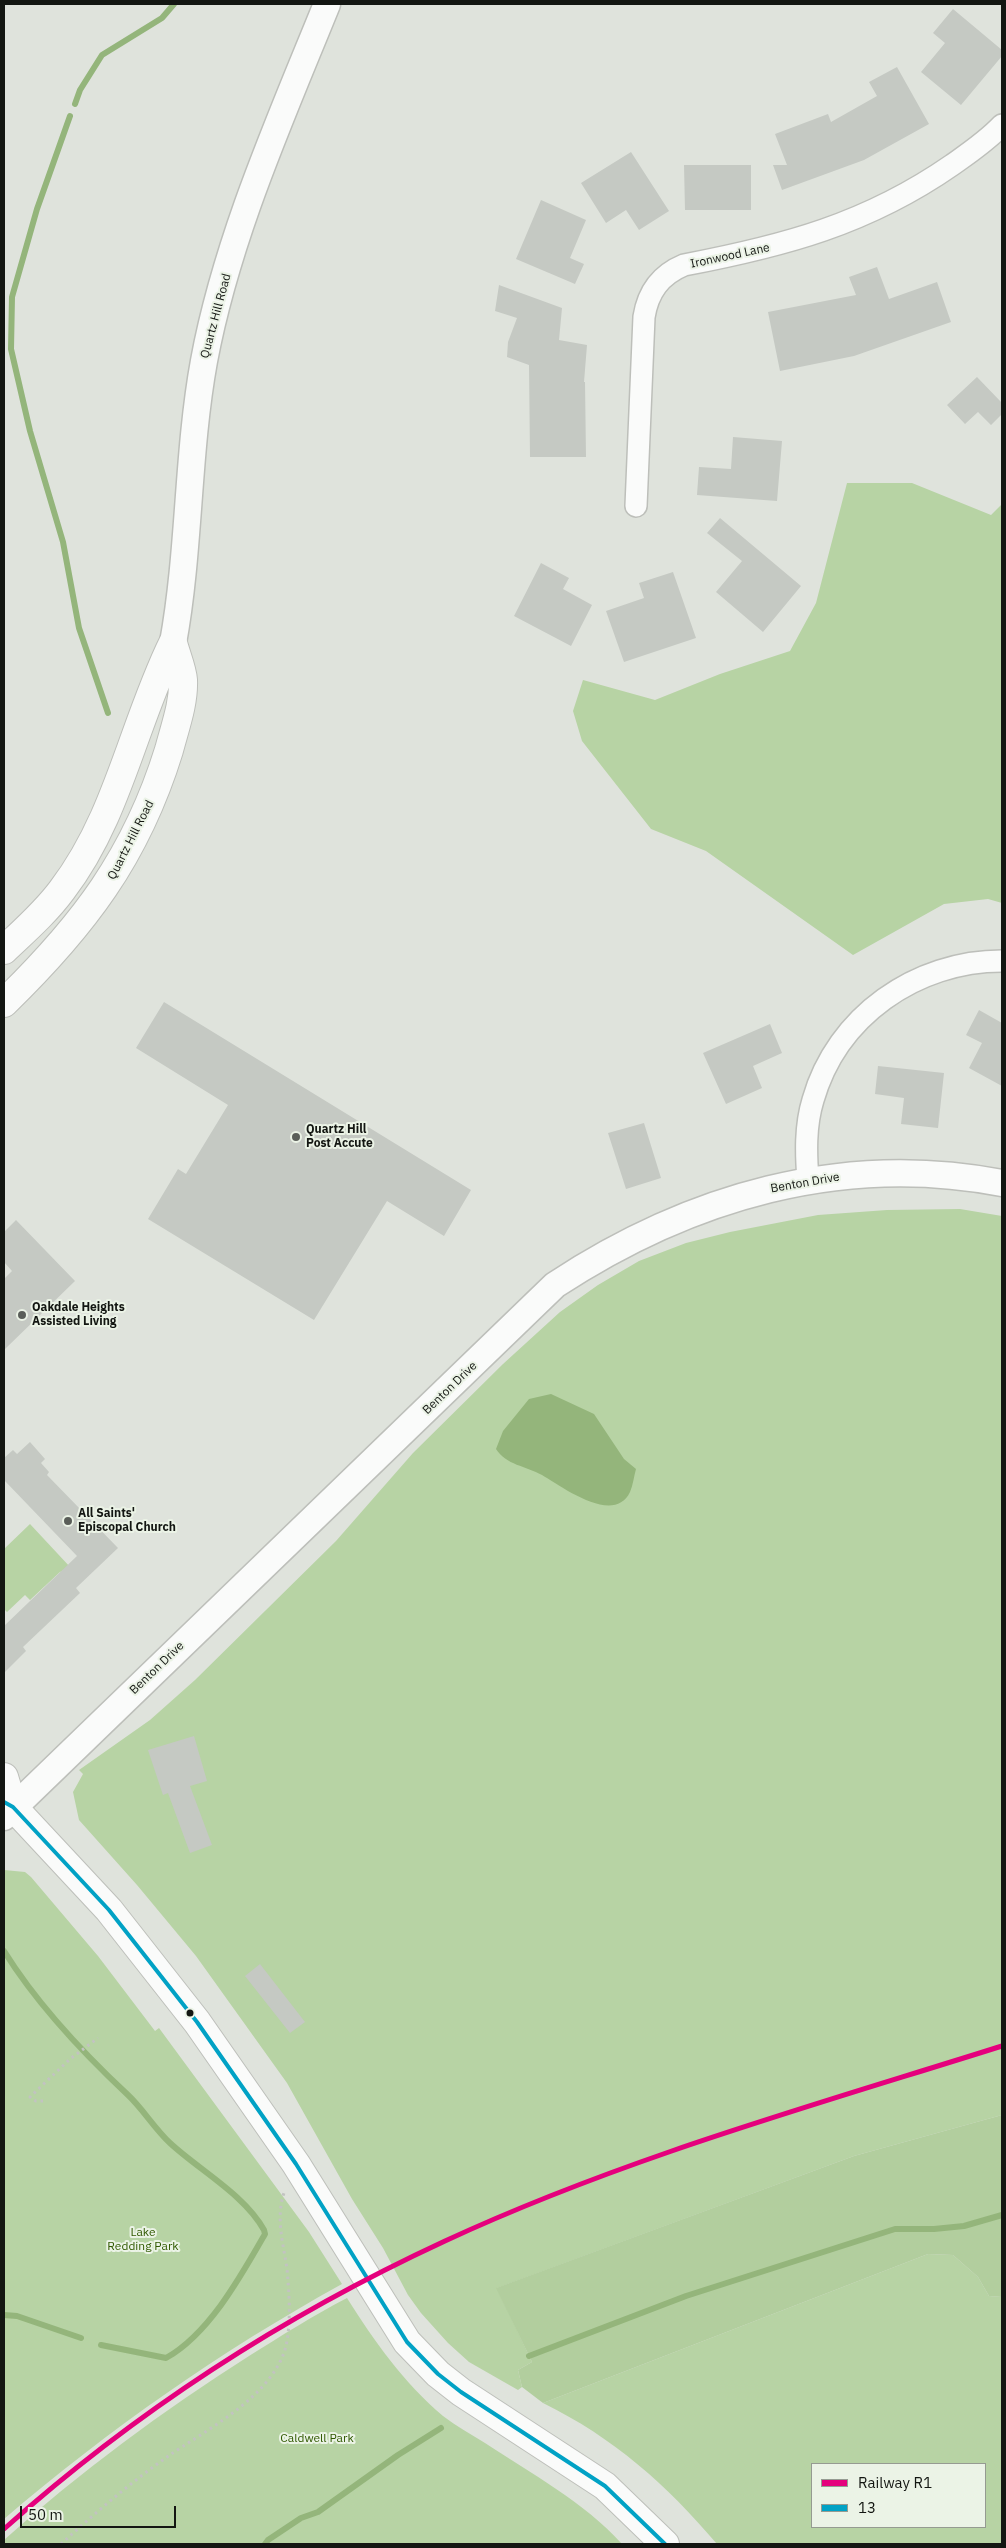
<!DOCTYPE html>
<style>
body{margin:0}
#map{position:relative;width:1006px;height:2548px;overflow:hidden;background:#dfe3dc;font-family:"IBM Plex Sans",sans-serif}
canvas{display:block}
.frame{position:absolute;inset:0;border:5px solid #131612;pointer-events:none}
.legend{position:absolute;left:811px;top:2463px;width:175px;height:65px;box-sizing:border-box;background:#ebf3e6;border:1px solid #959b91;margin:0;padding:6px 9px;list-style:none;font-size:15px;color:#131612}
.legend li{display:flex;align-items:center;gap:10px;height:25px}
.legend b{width:25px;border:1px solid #959b91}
.scale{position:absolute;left:20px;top:2506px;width:156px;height:22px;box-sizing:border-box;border:2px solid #131612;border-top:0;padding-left:6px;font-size:15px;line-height:18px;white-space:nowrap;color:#131612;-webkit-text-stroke:4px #ebf3e6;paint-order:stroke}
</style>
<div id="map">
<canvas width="1006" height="2548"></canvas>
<div class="frame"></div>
<ul class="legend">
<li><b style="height:6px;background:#e5007d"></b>Railway R1</li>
<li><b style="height:6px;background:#01a2c5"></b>13</li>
</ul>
<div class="scale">50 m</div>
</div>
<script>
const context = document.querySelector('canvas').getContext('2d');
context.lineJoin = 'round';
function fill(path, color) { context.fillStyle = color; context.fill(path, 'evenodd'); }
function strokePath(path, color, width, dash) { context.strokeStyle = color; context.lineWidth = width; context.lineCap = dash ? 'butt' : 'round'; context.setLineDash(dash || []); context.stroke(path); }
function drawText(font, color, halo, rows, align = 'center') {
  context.font = font + ' "IBM Plex Sans",sans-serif'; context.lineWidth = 4; context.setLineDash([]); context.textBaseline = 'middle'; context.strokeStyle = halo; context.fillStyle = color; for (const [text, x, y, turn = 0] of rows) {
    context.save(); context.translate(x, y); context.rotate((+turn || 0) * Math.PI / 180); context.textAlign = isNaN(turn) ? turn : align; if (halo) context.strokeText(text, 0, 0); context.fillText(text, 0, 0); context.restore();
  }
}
fill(new Path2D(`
 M 847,483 L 912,483 L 991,515 L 1002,504 L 1002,903 L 988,899 L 944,904 L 853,955 L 706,851 L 651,829 L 582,741 L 573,711 L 583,680 L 655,700 L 720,674 L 790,651 L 816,603 Z
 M 960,1209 L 1002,1216 L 1002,2115 L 854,2156 L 497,2288 L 532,2362 L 518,2370 L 522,2387 L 518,2390 L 469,2362 L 448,2343 L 421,2313 L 408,2295 L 383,2248 L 352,2199 L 287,2083 L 196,1956 L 137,1885 L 79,1820 L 73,1792 L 83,1774 L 79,1770 L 150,1720 L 195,1680 L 336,1541 L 413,1453 L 503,1364 L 560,1312 L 598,1285 L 639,1261 L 686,1243 L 730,1232 L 818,1215 L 887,1210 Z
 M 30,1524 L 71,1568 L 60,1572 L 30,1600 L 25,1595 L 7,1612 L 4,1609 L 4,1549 Z
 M 4,1870 L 25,1872 L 31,1877 L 98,1956 L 155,2031 L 159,2028 L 309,2232 L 342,2284 C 219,2352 111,2428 4,2519 Z
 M 928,2254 L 953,2255 L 978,2277 L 989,2296 L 1002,2297 L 1002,2544 L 717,2544 C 666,2484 614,2438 543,2403 ZM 812,2464 L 985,2464 L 985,2527 L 812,2527 Z
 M 347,2298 C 374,2341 404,2383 443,2416 C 456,2426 471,2434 485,2443 C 532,2474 584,2502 622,2544 L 4,2544 L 4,2540 C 80,2472 162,2411 249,2356 C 281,2336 314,2315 347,2298 Z`), '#b7d3a4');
fill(new Path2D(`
 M 1002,2115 L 1002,2297 L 989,2296 L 978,2277 L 953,2255 L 928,2254 L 543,2403 L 522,2387 L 518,2370 L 532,2362 L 496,2288 L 854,2156 Z`), '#b2ce9e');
fill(new Path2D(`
 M 551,1394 L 594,1414 L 624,1459 L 636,1469 C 634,1476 633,1485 630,1492 C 614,1526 561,1486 542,1475 C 526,1466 506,1465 496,1449 L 503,1431 L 529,1399 Z`), '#94b57b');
strokePath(new Path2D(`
 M 75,104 L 80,90 L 102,55 L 162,18 L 174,4
 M 70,116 L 37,209 L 12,297 L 11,349 L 30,431 L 63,542 L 79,628 L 108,713
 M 4,1951 C 37,2004 82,2052 128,2095 C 143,2109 154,2128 170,2143 C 199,2170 245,2195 264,2230 L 265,2234 C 241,2276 209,2334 166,2358 L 101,2345
 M 4,2315 L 17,2316 L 81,2338
 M 529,2356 L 686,2296 L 895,2229 L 934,2229 L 964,2226 L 1002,2215
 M 265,2544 L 268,2540 L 301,2518 L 318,2512 L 398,2455 L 441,2428`), '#94b57b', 6);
fill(new Path2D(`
 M 953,9 L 1002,50 L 1002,56 L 961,105 L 921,72 L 945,43 L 933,33 Z
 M 897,67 L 929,124 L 864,160 L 782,190 L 773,165 L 787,165 L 775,134 L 828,114 L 831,122 L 877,96 L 869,82 Z
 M 631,152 L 669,211 L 639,230 L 626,210 L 606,223 L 581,183 Z
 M 684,165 L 751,165 L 751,210 L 685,210 Z
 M 541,200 L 586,220 L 570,258 L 584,264 L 575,284 L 516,259 Z
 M 877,267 L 889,299 L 937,282 L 951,322 L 854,356 L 780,371 L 768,312 L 856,295 L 849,277 Z
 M 499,285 L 562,308 L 559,340 L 587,345 L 584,382 L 585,382 L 586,457 L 530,457 L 529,365 L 507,357 L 508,342 L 517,318 L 495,311 Z
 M 977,377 L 1002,403 L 1002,414 L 991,425 L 978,412 L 965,424 L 947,405 Z
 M 733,437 L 782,441 L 777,501 L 697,495 L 699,467 L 731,469 Z
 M 720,518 L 801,586 L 763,632 L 716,592 L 742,561 L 707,533 Z
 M 541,563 L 569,578 L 563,589 L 592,605 L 571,646 L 514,616 Z
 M 673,572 L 696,638 L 624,662 L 606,611 L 644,598 L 639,583 Z
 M 164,1002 L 471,1190 L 444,1236 L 387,1201 L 314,1320 L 148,1219 L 178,1169 L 186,1174 L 228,1105 L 136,1048 Z
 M 979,1010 L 1002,1023 L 1002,1086 L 969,1068 L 982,1043 L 966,1035 Z
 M 770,1024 L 782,1053 L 753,1066 L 762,1088 L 726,1104 L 703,1053 Z
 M 878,1066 L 944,1073 L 938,1128 L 901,1124 L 904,1098 L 875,1094 Z
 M 644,1123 L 661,1178 L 626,1189 L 608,1133 Z
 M 16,1220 L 75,1281 L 4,1350 L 4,1279 L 12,1271 L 4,1262 L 4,1232 Z
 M 30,1442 L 45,1459 L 41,1463 L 49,1472 L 47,1475 L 118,1548 L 76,1588 L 80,1593 L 23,1647 L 26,1651 L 4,1673 L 4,1626 L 77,1556 L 4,1480 L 4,1458 L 13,1450 L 17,1454 Z
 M 194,1736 L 207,1781 L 190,1786 L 212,1845 L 190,1853 L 168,1793 L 163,1795 L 148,1750 Z
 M 260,1964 L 305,2022 L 290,2033 L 245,1976 Z`), '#c5c9c3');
const minor = new Path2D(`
 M 636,506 L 644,317 C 648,292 660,275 684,265 C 784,246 867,224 952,165 C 969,153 987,141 1002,125
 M 808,1180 C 806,1154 805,1126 813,1100 C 837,1016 916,961 1002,961`);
const tertiary = new Path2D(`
 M 173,643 C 190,550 187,454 204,361 C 227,238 280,120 327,4
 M 4,1817 L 555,1285 C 689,1197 842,1152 1002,1183`);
const secondary = new Path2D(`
 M 4,950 C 24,931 45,913 62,890 C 118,817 133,724 173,643
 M 4,1003 C 83,926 136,857 169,750 C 175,727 184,703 183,680 C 182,668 176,655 173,643
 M 4,1777 L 13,1807
 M 4,1802 L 13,1807 L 109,1910 L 197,2022 L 296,2164 L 407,2342 L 438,2374 L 461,2392 L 605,2486 L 665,2544`);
strokePath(minor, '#bdbfba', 24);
strokePath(tertiary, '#bdbfba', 29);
strokePath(secondary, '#bdbfba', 30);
strokePath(new Path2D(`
 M 43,2101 L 36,2101 L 30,2097 L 70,2059 L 98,2038
 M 61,2544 C 94,2514 130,2483 167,2457 C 207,2429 278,2394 287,2341 C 291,2318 289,2292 287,2269 C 283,2242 275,2216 285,2190`), '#c2c3c1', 3, [2.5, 4]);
strokePath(minor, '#fafbfa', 21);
strokePath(tertiary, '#fafbfa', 26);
strokePath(secondary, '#fafbfa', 28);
strokePath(new Path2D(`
 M 4,1802 L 13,1807 L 109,1910 L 197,2022 L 296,2164 L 407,2342 L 438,2374 L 461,2392 L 605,2486 L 665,2544`), '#01a2c5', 4);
strokePath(new Path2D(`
 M 4,2529 C 135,2412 285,2315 445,2241 C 624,2158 815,2105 1002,2046`), '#e5007d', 5);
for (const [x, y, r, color] of [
 [296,1137,5,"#5a5e59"],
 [22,1315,5,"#5a5e59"],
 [68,1521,5,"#5a5e59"],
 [190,2013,4.5,"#131612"]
]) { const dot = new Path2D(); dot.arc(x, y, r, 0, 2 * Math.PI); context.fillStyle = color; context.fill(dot); strokePath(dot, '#ebf3e6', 2); }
drawText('12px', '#131612', '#ebf3e6', [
 ["Ironwood Lane",730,256,-12],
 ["Quartz Hill Road",216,316,-75],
 ["Quartz Hill Road",131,840,-63],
 ["Benton Drive",805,1183,-10],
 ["Benton Drive",450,1388,-44],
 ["Benton Drive",157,1668,-44]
]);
drawText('bold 12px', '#131612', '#ebf3e6', [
 ["Quartz Hill",306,1130],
 ["Post Accute",306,1144],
 ["Oakdale Heights",32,1308],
 ["Assisted Living",32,1322],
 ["All Saints'",78,1514],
 ["Episcopal Church",78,1528]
], 'left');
drawText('12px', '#305900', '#ebf3e6', [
 ["Lake",143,2233],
 ["Redding Park",143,2247],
 ["Caldwell Park",317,2439]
]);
</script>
